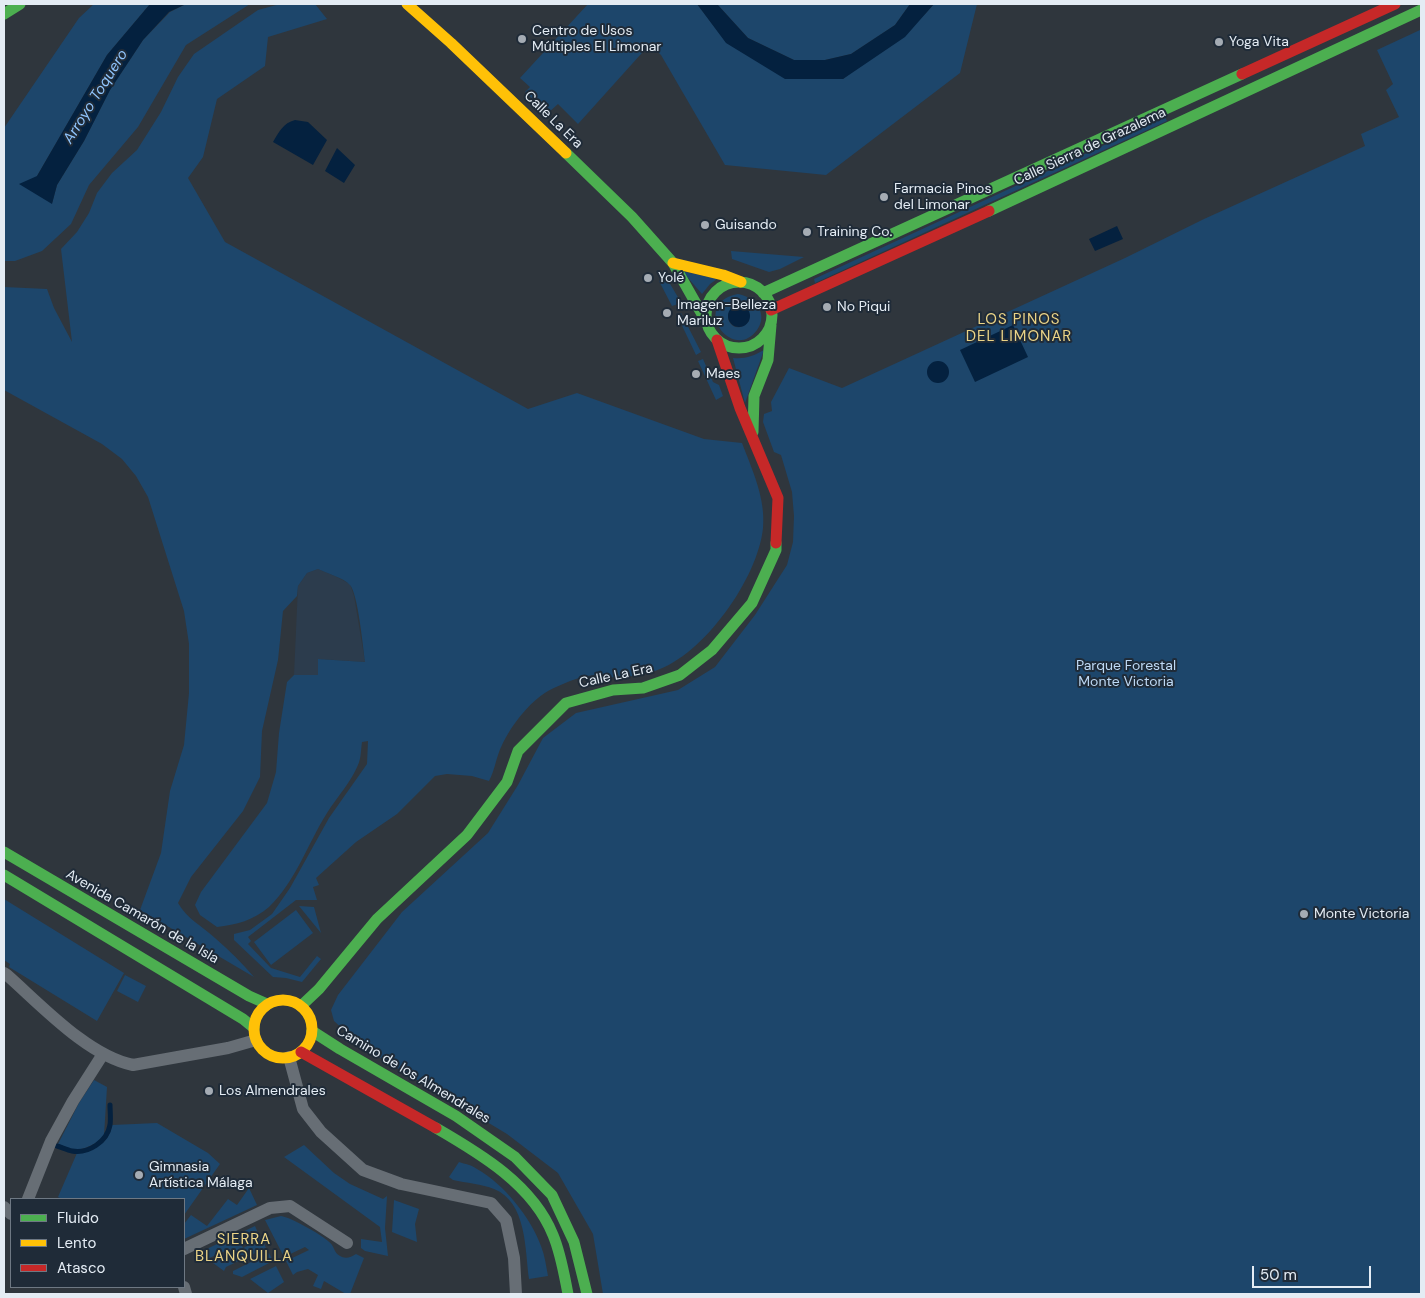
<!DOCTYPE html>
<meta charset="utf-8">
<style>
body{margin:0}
#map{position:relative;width:1425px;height:1298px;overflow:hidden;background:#2f363d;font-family:"DM Sans",sans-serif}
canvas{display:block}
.frame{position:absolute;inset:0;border:5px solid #e4ecf4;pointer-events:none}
.legend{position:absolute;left:10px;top:1198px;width:175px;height:90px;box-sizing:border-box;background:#1f2b38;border:1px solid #6e7883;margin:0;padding:6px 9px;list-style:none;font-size:15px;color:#e4ecf4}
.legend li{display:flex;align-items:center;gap:10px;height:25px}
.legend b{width:25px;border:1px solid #6e7883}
.scale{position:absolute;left:1252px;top:1266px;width:119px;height:22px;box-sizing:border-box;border:2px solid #e4ecf4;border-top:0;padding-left:6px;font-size:15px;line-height:18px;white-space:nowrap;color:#e4ecf4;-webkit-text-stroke:4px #1f2b38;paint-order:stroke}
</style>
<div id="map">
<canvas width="1425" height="1298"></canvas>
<div class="frame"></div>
<ul class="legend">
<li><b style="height:6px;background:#4caf50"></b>Fluido</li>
<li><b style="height:6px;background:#ffc107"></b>Lento</li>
<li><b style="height:6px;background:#c62828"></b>Atasco</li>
</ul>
<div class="scale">50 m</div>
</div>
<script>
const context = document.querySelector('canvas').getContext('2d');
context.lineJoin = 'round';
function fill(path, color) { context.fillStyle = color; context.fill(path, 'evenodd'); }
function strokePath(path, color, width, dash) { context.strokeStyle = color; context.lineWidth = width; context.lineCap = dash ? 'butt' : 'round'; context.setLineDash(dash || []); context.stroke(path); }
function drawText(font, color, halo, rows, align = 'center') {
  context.font = font + ' "DM Sans",sans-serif'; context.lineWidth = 4; context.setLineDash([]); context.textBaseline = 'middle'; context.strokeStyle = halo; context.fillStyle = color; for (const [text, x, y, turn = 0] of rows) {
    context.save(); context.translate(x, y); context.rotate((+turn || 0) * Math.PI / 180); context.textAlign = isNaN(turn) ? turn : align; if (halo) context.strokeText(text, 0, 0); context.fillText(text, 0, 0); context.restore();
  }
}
fill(new Path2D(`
 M 318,569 L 335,576 L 350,584 L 354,596 L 365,662 L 318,659 L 318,675 L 294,675 L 298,586 L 307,573 Z`), '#2c3c4d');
fill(new Path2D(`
 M 94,4 L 150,4 L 107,55 L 37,176 L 52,203 L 57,185 L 84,141 L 110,90 L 143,40 L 170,12 L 186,4 L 250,4 L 186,45 L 138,127 L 89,185 L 71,224 L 42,251 L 15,261 L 4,261 L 4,128 L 79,18 Z
 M 280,4 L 315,4 L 327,19 L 268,37 L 265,66 L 217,99 L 203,157 L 188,178 L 225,242 L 528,409 L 577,393 L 704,439 L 742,443 C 752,469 766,499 763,528 C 758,578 704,655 655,671 C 641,675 624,678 610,677 C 605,677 600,674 595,675 C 579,676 562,684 548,691 C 529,702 511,726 502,745 C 496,757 495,770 489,781 L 472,776 L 447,774 L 435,776 L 397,814 L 356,842 L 316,878 L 319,885 L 313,887 L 317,900 L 296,900 L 248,937 L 251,941 L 248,944 L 271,968 L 300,977 L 317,956 L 321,959 L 302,982 L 286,978 L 273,977 L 234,940 L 234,934 L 250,930 L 272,914 L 290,888 L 329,818 L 367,764 L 368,741 L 362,742 C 361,749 361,759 358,765 C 351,782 337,797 327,813 C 308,843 296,881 269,907 C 254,920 236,925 217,927 L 200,915 L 195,905 L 201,892 L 267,803 L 276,772 L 279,733 L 287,682 L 294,675 L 318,675 L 318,659 L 365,662 C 363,647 358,594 350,585 C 344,578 326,573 318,569 L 307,573 L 298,586 L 297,596 L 283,611 L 278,660 L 262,731 L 260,777 L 243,811 L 191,877 L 178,903 C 187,919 202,926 215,938 C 229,950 242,963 254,977 L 140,910 L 161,853 L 170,791 L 184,745 L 189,693 L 189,644 L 184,611 L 148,497 L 136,476 L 122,459 L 102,444 L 4,390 L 4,287 L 47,289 L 54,308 L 72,342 L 61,249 L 77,232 L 89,213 L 97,193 L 112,173 L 137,150 L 161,112 L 178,77 L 194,54 L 258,10 Z
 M 588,4 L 697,4 L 727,43 L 843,79 L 925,14 L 934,4 L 977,4 L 960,73 L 826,175 L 725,165 L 661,55 L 650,44 L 578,124 L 558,104 L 548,113 L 525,92 L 530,87 L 520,78 Z
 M 717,4 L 910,4 L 895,25 L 851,54 L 825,60 L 794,60 L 748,38 Z
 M 1420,30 L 1421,34 L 1421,1294 L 603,1294 L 593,1234 L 558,1173 L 507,1134 L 364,1048 L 334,1021 L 331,1010 L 338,995 L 402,912 L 488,833 L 518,785 L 543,738 L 576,713 L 678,690 L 715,667 L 755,615 L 787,565 L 793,542 L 794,516 L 792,492 L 781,455 L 774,452 L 763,422 L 764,414 L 772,411 L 771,402 L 789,368 L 842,388 L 1125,258 L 1204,219 L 1365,146 L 1361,134 L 1399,117 L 1386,90 L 1393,84 L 1377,50 Z
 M 1165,117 L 1167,121 L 815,283 L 814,279 Z
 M 731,251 L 804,257 L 780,269 L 769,272 L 732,259 Z
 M 682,271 L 717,279 L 710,284 L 702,294 Z
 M 666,277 L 679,299 L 678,304 L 672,306 L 659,281 Z
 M 738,294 C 755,297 769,314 757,330 C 732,364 689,303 738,294 ZM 740,305 L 749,321 C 733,340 716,310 740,305 Z
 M 681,313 L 701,352 L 696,355 L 677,315 Z
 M 764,350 L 745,403 L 733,358 C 746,359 753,356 764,350 Z
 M 703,359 L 713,382 L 719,385 L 723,396 L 716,400 L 698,361 Z
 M 4,899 L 124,973 L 97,1021 L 9,967 L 10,964 L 4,960 Z
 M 299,906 L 314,907 L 321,933 Z
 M 296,910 L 313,933 L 271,965 L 254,942 Z
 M 125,975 L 146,986 L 138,1002 L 117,991 Z
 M 94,1080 L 107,1087 L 104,1136 C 99,1143 83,1150 74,1150 C 69,1149 63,1146 58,1144 L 79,1103 Z
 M 157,1123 L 208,1153 L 220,1164 L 184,1215 L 184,1199 L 62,1199 L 58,1197 L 77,1153 C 94,1150 109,1144 112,1125 Z
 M 304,1145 L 334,1173 L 350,1184 L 383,1199 L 387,1196 L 385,1228 L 388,1256 L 365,1251 L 361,1248 L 361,1239 L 382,1242 L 380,1227 L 284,1157 Z
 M 459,1162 C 465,1164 472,1165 477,1169 C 504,1184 531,1218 541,1246 C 545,1256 546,1266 548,1276 L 529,1279 C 525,1250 527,1202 494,1189 C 482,1184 466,1183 453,1180 L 449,1177 Z
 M 249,1188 L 257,1205 L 184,1239 L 184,1224 L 191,1215 L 207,1226 L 228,1199 L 237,1205 Z
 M 394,1200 L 419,1209 L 415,1224 L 417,1242 L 392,1232 Z
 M 281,1216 C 290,1217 327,1237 332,1245 C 335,1250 335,1254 342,1257 C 347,1259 351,1257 356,1254 L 364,1258 L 350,1294 L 346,1294 L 324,1281 L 321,1289 L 313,1286 L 318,1275 L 308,1269 L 297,1272 L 293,1275 L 286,1261 L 309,1250 L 305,1247 L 284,1257 L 265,1220 Z
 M 255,1226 L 259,1235 L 241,1243 L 243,1248 L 262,1239 L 266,1248 L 226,1267 L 224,1271 L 213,1263 L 233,1254 L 230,1249 L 207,1259 L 194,1255 Z
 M 269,1253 L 273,1261 L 242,1277 L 233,1274 L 233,1271 Z
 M 276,1266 L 284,1282 L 268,1293 L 250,1279 Z`), '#1d466b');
fill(new Path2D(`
 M 150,4 L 186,4 L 169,12 L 143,40 L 110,90 L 84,141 L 57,185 L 52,204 L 19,184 L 37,176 L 107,55 Z
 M 697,4 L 717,4 L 748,38 L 794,60 L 825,60 L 851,54 L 895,25 L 910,4 L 934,4 L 905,37 L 843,79 L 785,79 L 726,43 Z
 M 295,120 L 308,122 L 327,140 L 313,165 L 273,142 C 279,132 283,123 295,120 Z
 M 337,148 L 355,165 L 344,183 L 325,171 Z
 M 1117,226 L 1123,239 L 1095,251 L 1089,239 Z
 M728 316a11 11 0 1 1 22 0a11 11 0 1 1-22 0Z
 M 1013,325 L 1028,357 L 975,382 L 960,350 Z
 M927 372a11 11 0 1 1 22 0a11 11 0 1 1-22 0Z`), '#04213f');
strokePath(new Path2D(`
 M 57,1146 C 61,1147 67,1150 72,1151 C 88,1154 107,1142 110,1125 C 111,1118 110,1111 110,1105`), '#04213f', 5);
strokePath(new Path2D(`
 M 4,973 L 7,975 C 41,1005 88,1056 133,1065 L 228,1048 L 256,1040
 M 289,1057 L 303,1109 L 321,1132 L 363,1170 L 401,1184 L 491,1203 L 506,1220 L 514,1258 L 516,1294
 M 28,1199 L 51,1141 L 73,1101 L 103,1054
 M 4,1207 L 11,1214
 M 184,1249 L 270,1208 L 290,1206 L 347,1243
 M 184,1287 L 186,1294`), '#676e75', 12);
strokePath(new Path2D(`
 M 4,14 L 20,4
 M 566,153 L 632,217 L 673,263 L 707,323
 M 989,211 L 1421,10
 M706 315a33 33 0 1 1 66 0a33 33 0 1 1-66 0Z
 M 763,293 L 1242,74
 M 753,432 L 754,396 L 768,360 L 771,325
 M 4,852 L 249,996 L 267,1004
 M 4,875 L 243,1019 L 254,1028
 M 301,1006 L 319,989 L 377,919 L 467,835 L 507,782 L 518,751 L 566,703 L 613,690 L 643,688 L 680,675 L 712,650 L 752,603 L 776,550 L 776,543
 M 312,1031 L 340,1049 L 456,1116 L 515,1157 L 552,1195 L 574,1242 L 587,1294
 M 436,1128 C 481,1154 533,1185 553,1235 C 561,1254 564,1274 568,1294`), '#4caf50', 11);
strokePath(new Path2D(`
 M 407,4 L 451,43 L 566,153
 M 673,263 L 723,275 L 741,282
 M254 1029a29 29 0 1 1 58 0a29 29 0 1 1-58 0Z`), '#ffc107', 11);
strokePath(new Path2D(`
 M 1242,74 L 1395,4
 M 771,310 L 989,211
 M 717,340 L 740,408 L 778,498 L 776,543
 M 301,1052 L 436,1128`), '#c62828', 11);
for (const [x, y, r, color] of [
 [522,39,5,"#a5acb4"],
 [1219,42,5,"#a5acb4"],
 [884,197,5,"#a5acb4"],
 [705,225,5,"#a5acb4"],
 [807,232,5,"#a5acb4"],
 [648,278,5,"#a5acb4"],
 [827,307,5,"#a5acb4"],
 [667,313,5,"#a5acb4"],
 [696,374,5,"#a5acb4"],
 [1304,914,5,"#a5acb4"],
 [209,1091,5,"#a5acb4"],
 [139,1175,5,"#a5acb4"]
]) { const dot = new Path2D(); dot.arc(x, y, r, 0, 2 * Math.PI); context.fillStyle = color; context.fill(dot); strokePath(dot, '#1f2b38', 2); }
drawText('14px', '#e4ecf4', '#1f2b38', [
 ["Centro de Usos",532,31],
 ["Múltiples El Limonar",532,47],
 ["Yoga Vita",1229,42],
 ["Farmacia Pinos",894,189],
 ["del Limonar",894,205],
 ["Guisando",715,225],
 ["Training Co.",817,232],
 ["Yolé",658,278],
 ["Imagen-Belleza",677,305],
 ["Mariluz",677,321],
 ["No Piqui",837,307],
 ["Maes",706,374],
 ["Monte Victoria",1314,914],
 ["Los Almendrales",219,1091],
 ["Gimnasia",149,1167],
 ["Artística Málaga",149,1183]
], 'left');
drawText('14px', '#e4ecf4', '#1f2b38', [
 ["Calle La Era",553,120,44],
 ["Calle Sierra de Grazalema",1090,147,-25],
 ["Calle La Era",616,676,-12],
 ["Avenida Camarón de la Isla",142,917,30],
 ["Camino de los Almendrales",413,1075,31]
]);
drawText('14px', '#bed9f5', '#1f2b38', [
 ["Parque Forestal",1126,666],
 ["Monte Victoria",1126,682]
]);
drawText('italic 15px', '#90c5fd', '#1f2b38', [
 ["Arroyo Toquero",96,97,-58]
]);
context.letterSpacing = '1px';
drawText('15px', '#ebd487', '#1f2b38', [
 ["LOS PINOS",1019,320],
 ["DEL LIMONAR",1019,337],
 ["SIERRA",244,1240],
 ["BLANQUILLA",244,1257]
]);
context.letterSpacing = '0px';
</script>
